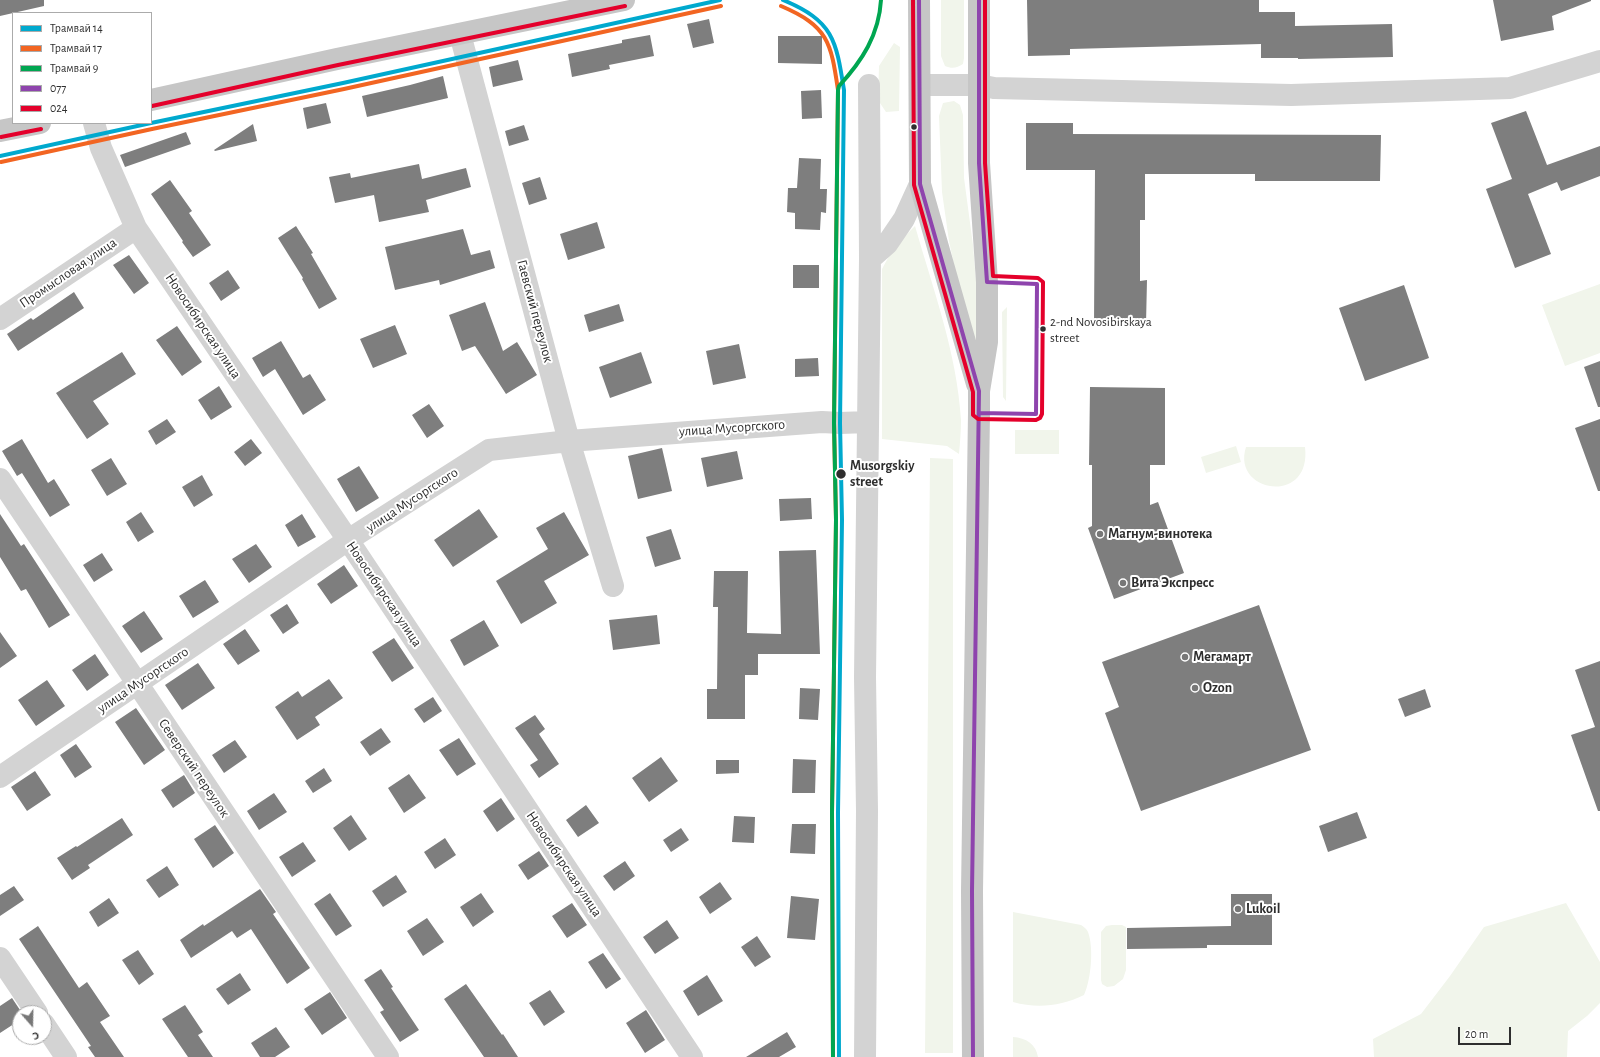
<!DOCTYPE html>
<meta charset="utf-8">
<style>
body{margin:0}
#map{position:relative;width:1600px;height:1057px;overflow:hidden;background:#fff;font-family:"Alegreya Sans",sans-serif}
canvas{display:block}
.legend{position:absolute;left:12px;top:12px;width:140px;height:112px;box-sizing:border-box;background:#fff;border:1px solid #ababab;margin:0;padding:5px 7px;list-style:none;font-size:12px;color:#2e2e2e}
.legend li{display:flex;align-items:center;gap:8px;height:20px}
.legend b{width:20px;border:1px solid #ababab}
.north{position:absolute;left:12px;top:1005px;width:40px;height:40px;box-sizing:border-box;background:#fff;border:1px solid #ababab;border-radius:50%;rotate:160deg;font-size:11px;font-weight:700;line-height:16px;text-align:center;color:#2e2e2e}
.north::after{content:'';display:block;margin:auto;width:14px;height:18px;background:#777;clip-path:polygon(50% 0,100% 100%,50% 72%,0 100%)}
.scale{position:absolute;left:1458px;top:1027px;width:53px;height:18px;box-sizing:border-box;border:2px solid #2e2e2e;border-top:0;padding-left:5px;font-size:12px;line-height:14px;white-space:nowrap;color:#2e2e2e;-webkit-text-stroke:3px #fff;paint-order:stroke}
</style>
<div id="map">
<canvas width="1600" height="1057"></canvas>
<ul class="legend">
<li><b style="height:5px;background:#00a9ce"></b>Трамвай 14</li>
<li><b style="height:5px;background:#f26522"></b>Трамвай 17</li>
<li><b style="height:5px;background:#00a651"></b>Трамвай 9</li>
<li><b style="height:5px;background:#8e44ad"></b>077</li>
<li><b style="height:5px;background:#e4002b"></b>024</li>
</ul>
<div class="north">С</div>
<div class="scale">20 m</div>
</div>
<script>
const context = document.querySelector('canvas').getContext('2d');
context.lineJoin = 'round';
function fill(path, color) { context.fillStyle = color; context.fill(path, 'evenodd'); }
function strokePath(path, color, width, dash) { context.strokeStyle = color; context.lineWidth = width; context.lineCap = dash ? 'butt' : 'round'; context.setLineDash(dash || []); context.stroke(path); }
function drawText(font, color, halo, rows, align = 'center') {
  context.font = font + ' "Alegreya Sans",sans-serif'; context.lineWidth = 4; context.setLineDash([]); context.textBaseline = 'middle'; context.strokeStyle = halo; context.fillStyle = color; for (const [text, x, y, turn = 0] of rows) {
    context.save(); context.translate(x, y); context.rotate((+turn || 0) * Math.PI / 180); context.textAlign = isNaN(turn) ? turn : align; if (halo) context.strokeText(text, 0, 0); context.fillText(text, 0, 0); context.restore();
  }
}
fill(new Path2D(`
 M 941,0 L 964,0 L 964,58 L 963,64 C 957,68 952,69 945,66 L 941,56 Z
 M 894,43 L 900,47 L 899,111 L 886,112 L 878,100 L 879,66 Z
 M 954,101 L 960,105 L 963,115 L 964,178 L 973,245 L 978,305 L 979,356 L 959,289 L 949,241 L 942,192 L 939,116 L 943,103 Z
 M 915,226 C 933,289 957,353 961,420 C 961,431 960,443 959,454 L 947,446 L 882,439 L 882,269 L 894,247 Z
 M 1600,284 L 1600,353 L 1565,366 L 1542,305 Z
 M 1007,307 L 1006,401 L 1003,397 L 1002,312 Z
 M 1015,430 L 1059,430 L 1059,454 L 1015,454 Z
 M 1236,446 L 1241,462 L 1206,473 L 1201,457 Z
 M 1246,447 L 1305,447 C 1312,506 1231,493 1246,447 Z
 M 930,458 L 953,459 L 953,1053 L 925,1053 Z
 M 1566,903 L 1600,962 L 1600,1003 L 1587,1016 L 1568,1031 L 1567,1057 L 1374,1057 L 1373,1039 L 1421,1014 L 1450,976 L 1484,927 Z
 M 1013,912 L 1081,925 C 1084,927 1087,929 1088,932 C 1094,948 1091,980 1084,995 C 1061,1006 1038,1009 1013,1002 Z
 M 1112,925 L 1122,925 L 1126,927 L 1126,970 L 1123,979 L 1114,986 L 1107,987 L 1102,984 L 1101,980 L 1101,932 L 1106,926 Z
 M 1013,1037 C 1026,1038 1036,1044 1038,1057 L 1013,1057 Z`), '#f1f5eb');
fill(new Path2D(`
 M 0,0 L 44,0 L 44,6 L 0,16 Z
 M 1027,0 L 1259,0 L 1259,12 L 1295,12 L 1295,26 L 1392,24 L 1393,57 L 1298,59 L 1298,58 L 1261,58 L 1261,44 L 1070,49 L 1070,55 L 1028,56 Z
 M 1493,0 L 1591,0 L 1591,1 L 1552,16 L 1554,30 L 1501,41 Z
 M 709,19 L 714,43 L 693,48 L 687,24 Z
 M 650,35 L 654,56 L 609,65 L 610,69 L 572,77 L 568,54 L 622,43 L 622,40 Z
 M 778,36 L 822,36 L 822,64 L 778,63 Z
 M 518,60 L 523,80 L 493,87 L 489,67 Z
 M 443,76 L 448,98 L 367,117 L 362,96 L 410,85 Z
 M 821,90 L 822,118 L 802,119 L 801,91 Z
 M 326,103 L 331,123 L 307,129 L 303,108 Z
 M 1526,111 L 1547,165 L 1600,146 L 1600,176 L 1561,191 L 1557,182 L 1528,194 L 1551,254 L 1515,268 L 1486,189 L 1512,179 L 1491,123 Z
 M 1026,123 L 1073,123 L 1073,134 L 1381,135 L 1380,181 L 1255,181 L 1255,174 L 1145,174 L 1145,220 L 1140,220 L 1140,281 L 1147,280 L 1146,324 L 1094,324 L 1095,170 L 1026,170 Z
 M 253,124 L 257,141 L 215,151 L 214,150 Z
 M 524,125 L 529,140 L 509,146 L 505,131 Z
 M 186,132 L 191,144 L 125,167 L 120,155 Z
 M 799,158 L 821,159 L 820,189 L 827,189 L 826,213 L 821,212 L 820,230 L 795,229 L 795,213 L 787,212 L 788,188 L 797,188 Z
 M 419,164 L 422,179 L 466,168 L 471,187 L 426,200 L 429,212 L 379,222 L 374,195 L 335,203 L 329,177 L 350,173 L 351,178 Z
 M 540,177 L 547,199 L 529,205 L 522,183 Z
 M 170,180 L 192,211 L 189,213 L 211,245 L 193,257 L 182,242 L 183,241 L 151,194 Z
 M 597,222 L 605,248 L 568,260 L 560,234 Z
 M 296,226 L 313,253 L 311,254 L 337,299 L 319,309 L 302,279 L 303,278 L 278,238 Z
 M 463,229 L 471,255 L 490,250 L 495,268 L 440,285 L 439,280 L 395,290 L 385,247 Z
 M 129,255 L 149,283 L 134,294 L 113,265 Z
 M 793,265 L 819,265 L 819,288 L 793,288 Z
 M 228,270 L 240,288 L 221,301 L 209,283 Z
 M 1404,285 L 1429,358 L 1365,381 L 1339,308 Z
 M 74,292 L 84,308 L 18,351 L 7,334 L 31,318 L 33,320 Z
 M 485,302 L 503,351 L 517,342 L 537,375 L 506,394 L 475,346 L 462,351 L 449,315 Z
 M 619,304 L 624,321 L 589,332 L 584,315 Z
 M 395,325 L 407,354 L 373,368 L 360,339 Z
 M 177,326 L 202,362 L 182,376 L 156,340 Z
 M 281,341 L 303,378 L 310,374 L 326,400 L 303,415 L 275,369 L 263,377 L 252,358 Z
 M 739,344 L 746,378 L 713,385 L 706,351 Z
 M 122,352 L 136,374 L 93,401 L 109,424 L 87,439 L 56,393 Z
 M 641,352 L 652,383 L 610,398 L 599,367 Z
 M 818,358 L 819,376 L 795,377 L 795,359 Z
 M 1600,361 L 1600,407 L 1598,407 L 1584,367 Z
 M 219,386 L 232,407 L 211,420 L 198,400 Z
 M 1090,387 L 1165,388 L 1165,465 L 1150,465 L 1150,505 L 1158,502 L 1184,573 L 1114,599 L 1088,528 L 1092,526 L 1092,465 L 1089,465 Z
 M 429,404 L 444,426 L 427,438 L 412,415 Z
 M 167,419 L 176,432 L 156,445 L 148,431 Z
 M 1600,419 L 1600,491 L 1598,491 L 1575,428 Z
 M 22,439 L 48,483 L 54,479 L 70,505 L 50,517 L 22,473 L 17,476 L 2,451 Z
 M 251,439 L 262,453 L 245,466 L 234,452 Z
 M 662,448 L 672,491 L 638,499 L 628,456 Z
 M 737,451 L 743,479 L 707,487 L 701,458 Z
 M 111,458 L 127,484 L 107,496 L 91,470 Z
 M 359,466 L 379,498 L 356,512 L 337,479 Z
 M 202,475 L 213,495 L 194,507 L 182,487 Z
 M 811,498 L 812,519 L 780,521 L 779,499 Z
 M 479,509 L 498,537 L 453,567 L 434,540 Z
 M 141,512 L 154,532 L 138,542 L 126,522 Z
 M 564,512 L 589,555 L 544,581 L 557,603 L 521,624 L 496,581 L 548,549 L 536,528 Z
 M 0,514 L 21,546 L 24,544 L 70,615 L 49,628 L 26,589 L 21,591 L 0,557 Z
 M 302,514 L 316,537 L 298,547 L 285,525 Z
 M 671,529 L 681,559 L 655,567 L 646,537 Z
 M 256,544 L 272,567 L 249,583 L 232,559 Z
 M 816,550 L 820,654 L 758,654 L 758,675 L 745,675 L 745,719 L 707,719 L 707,689 L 717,689 L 718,607 L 713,607 L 714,571 L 748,571 L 747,633 L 781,634 L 779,551 Z
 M 102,553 L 113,570 L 94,582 L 83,565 Z
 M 344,565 L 358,586 L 331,604 L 317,584 Z
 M 205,580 L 219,602 L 193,618 L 179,596 Z
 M 287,604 L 299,623 L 283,634 L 270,615 Z
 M 1259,605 L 1311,750 L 1141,811 L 1105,713 L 1119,707 L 1102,662 Z
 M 144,611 L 163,639 L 141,653 L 122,626 Z
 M 657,615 L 660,644 L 613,650 L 609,620 Z
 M 484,620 L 499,646 L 464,666 L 450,640 Z
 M 245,629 L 260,651 L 238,665 L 223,644 Z
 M 0,632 L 17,656 L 0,668 Z
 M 394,638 L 414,668 L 392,682 L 372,652 Z
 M 95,654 L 109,675 L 87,691 L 72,670 Z
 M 1600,661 L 1600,811 L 1598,811 L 1571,735 L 1595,727 L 1575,670 Z
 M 198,663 L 215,688 L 182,710 L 165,685 Z
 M 329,679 L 343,698 L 315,717 L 320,725 L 297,740 L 275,707 L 298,691 L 302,697 Z
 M 47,680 L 65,706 L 36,726 L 18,700 Z
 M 800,688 L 820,689 L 818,720 L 799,719 Z
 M 1425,689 L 1431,707 L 1405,717 L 1398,699 Z
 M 433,697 L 442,711 L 424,723 L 414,709 Z
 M 136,708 L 165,750 L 144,765 L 115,722 Z
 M 535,715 L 545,729 L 539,734 L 559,764 L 539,778 L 530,765 L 538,760 L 515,728 Z
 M 381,728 L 391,742 L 370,756 L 360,742 Z
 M 459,738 L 476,764 L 457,776 L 439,750 Z
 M 235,740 L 247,757 L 224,773 L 212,755 Z
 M 76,744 L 92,767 L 75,778 L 60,755 Z
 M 661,757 L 678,781 L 649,802 L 632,778 Z
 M 793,759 L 816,760 L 815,793 L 792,793 Z
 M 716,760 L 739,760 L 739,773 L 716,774 Z
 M 324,768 L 332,781 L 313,793 L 305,781 Z
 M 35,771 L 51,795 L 27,811 L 11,787 Z
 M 409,774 L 426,798 L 404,813 L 388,788 Z
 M 184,775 L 195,793 L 173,808 L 161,790 Z
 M 274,793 L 287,812 L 259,830 L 247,811 Z
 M 501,798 L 515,819 L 497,832 L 483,811 Z
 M 586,805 L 599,823 L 578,837 L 566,820 Z
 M 1357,812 L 1367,838 L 1328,852 L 1319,826 Z
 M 351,815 L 367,839 L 349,851 L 333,828 Z
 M 734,816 L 755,817 L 754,843 L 732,842 Z
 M 122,818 L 133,835 L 88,865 L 90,868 L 72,880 L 57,858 L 76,846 L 77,847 Z
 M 792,824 L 816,824 L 815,854 L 790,853 Z
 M 215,825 L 234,853 L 213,868 L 194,839 Z
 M 681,828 L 689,840 L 671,852 L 663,840 Z
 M 445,838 L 456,855 L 435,869 L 424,852 Z
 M 303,842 L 316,861 L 292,877 L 279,857 Z
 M 539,851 L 549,866 L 528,880 L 518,865 Z
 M 625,861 L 635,876 L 614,891 L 603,876 Z
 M 167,866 L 179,885 L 159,898 L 146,880 Z
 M 396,875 L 407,892 L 383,907 L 372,891 Z
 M 720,882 L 732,899 L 710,914 L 699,897 Z
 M 14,886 L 24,900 L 0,916 L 0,895 Z
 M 260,889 L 276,912 L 273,914 L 310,968 L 287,984 L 251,929 L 237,938 L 232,931 L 191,958 L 180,940 L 203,924 L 204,926 Z
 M 330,893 L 352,926 L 336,936 L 314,904 Z
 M 481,893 L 494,912 L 473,927 L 460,907 Z
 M 1231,894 L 1272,894 L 1272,945 L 1207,945 L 1207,948 L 1127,949 L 1127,928 L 1231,926 Z
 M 791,896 L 819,899 L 815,940 L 787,938 Z
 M 109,898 L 119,913 L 98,927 L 89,912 Z
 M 572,903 L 587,925 L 567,938 L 552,916 Z
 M 427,918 L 444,942 L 423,956 L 407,931 Z
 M 667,920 L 679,938 L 655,954 L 643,937 Z
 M 38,926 L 79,988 L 87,982 L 110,1016 L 100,1022 L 124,1057 L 95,1057 L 88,1047 L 91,1046 L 19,939 Z
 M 757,936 L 771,957 L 755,967 L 741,947 Z
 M 138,950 L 154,974 L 139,985 L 122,960 Z
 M 603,953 L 621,979 L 606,989 L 588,962 Z
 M 381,969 L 393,987 L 391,988 L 419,1030 L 400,1042 L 380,1012 L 384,1010 L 364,980 Z
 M 240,973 L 251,990 L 228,1005 L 216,989 Z
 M 707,975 L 723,1001 L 698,1016 L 683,991 Z
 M 466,984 L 502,1035 L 503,1034 L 518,1057 L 484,1057 L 444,999 Z
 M 550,990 L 565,1012 L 544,1026 L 529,1003 Z
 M 330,992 L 347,1018 L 322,1035 L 304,1009 Z
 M 12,998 L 22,1013 L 20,1013 L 20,1020 L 0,1033 L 0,1006 Z
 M 185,1005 L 203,1032 L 198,1035 L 213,1057 L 188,1057 L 162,1019 Z
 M 646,1010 L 665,1040 L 645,1053 L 626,1023 Z
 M 276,1027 L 290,1047 L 275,1057 L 260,1057 L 251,1043 Z
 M 787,1032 L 796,1047 L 779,1057 L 746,1057 Z`), '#7e7e7e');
strokePath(new Path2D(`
 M 460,34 L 569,441 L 613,586
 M 921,85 L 979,85 L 994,88 L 1291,95 L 1510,88 L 1600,61
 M 94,123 L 101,148 L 136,228 L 348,540 L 692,1057
 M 870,259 L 887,244 L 904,219 L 920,184
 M 0,319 L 136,228
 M 0,479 L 388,1057
 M 0,777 L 348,540 L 489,450 L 569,441 L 822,422 L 840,423 L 868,422
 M 0,958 L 37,1013
 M 44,1024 L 66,1057
 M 865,1057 L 867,811 L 865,677 L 870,259 L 869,85`), '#d3d3d3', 22);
strokePath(new Path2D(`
 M 919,0 L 920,184 L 977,384
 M 151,100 L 337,59 L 624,0
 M 0,131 L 40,123
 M 973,1057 L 972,891 L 979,413 L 979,391 L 987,342 L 987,282 L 979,163 L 979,0`), '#c6c6c6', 22);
strokePath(new Path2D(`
 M 919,0 L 920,184 L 979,391 L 972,891 L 973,1057
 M 979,0 L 979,163 L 987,282 L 1037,284 L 1036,414 L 979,413`), '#8e44ad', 4);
strokePath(new Path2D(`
 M 913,0 L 914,185 L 973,392 L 973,415 L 978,419 L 1036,420 L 1040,418 L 1042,414 L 1043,282 L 1038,278 L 993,276 L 985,163 L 985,0
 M 152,106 L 338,65 L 625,6
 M 1,137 L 41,129`), '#e4002b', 4);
strokePath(new Path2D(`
 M 783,0 C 833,21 836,39 844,90 L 840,423 L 842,520 L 838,812 L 839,1057
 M 151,123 L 343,83 L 720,0
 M 0,156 L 151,123`), '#00a9ce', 4);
strokePath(new Path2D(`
 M 781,6 C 828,26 831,42 838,90 L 834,423 L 836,520 L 832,812 L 833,1057
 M 152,129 L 344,89 L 721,6
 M 1,162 L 152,129`), '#f26522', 4);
strokePath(new Path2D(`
 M 833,1057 L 832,812 L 836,520 L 834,423 L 838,90 L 839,86 C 862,61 879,35 881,0`), '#00a651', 4);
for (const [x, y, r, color] of [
 [914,127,3.5,"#2e2e2e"],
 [1043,329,3.5,"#2e2e2e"],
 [841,474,5.5,"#2e2e2e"],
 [1100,534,4,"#777"],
 [1123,583,4,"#777"],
 [1185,657,4,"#777"],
 [1195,688,4,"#777"],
 [1238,909,4,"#777"]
]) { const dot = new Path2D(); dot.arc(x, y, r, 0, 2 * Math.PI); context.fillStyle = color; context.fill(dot); strokePath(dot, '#fff', 1.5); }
drawText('13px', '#2e2e2e', '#fff', [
 ["2-nd Novosibirskaya",1050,322],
 ["street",1050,338]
], 'left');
drawText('14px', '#2e2e2e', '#fff', [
 ["Промысловая улица",68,273,-34],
 ["Гаевский переулок",535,311,75],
 ["Новосибирская улица",203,326,56],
 ["улица Мусоргского",732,428,-4],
 ["улица Мусоргского",412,500,-33],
 ["Новосибирская улица",384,594,56],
 ["улица Мусоргского",143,680,-34],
 ["Северский переулок",194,768,56],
 ["Новосибирская улица",564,864,56]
]);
drawText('bold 14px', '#2e2e2e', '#fff', [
 ["Musorgskiy",850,466],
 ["street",850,482]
], 'left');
drawText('bold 14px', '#2e2e2e', '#fff', [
 ["Магнум-винотека",1108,534],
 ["Вита Экспресс",1131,583],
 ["Мегамарт",1193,657],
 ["Ozon",1203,688],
 ["Lukoil",1246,909]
], 'left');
</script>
